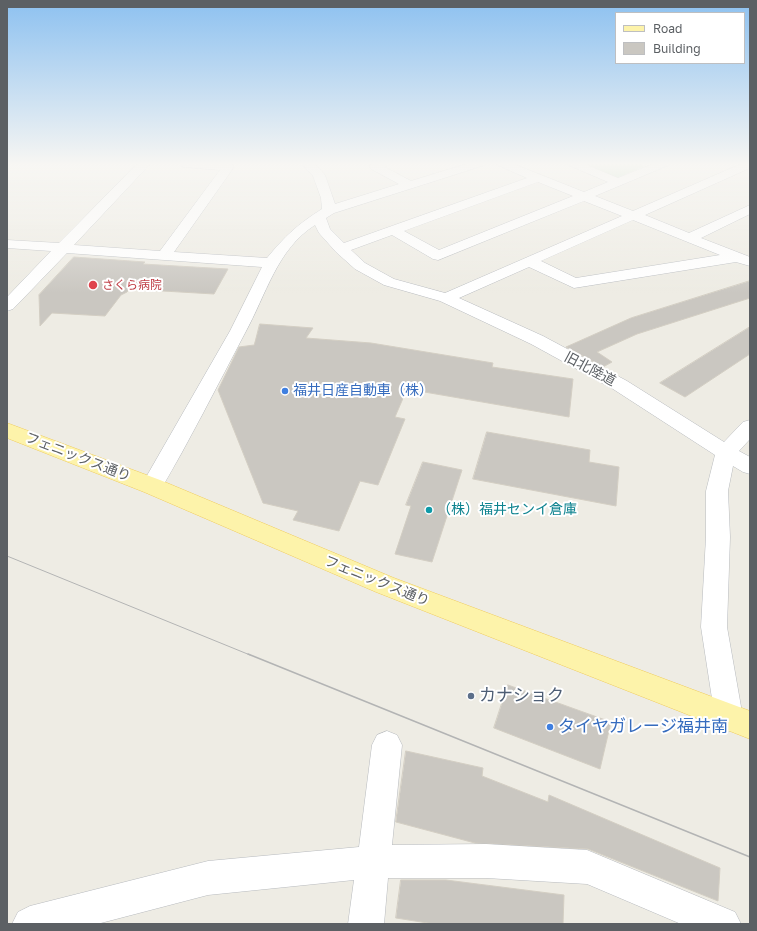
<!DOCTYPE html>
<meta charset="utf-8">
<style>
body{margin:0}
#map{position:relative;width:757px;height:931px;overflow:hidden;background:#eeece4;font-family:"Golos Text",sans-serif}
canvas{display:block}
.frame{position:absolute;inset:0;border:8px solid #5c6064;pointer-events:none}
.legend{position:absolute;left:615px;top:12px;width:130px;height:52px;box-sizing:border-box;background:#fff;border:1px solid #bebfc1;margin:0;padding:5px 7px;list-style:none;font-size:12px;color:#5c6064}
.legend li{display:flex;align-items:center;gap:8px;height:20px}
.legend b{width:20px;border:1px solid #bebfc1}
</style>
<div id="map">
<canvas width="757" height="931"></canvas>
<div class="frame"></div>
<ul class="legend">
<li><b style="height:5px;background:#fdf3aa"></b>Road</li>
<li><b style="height:11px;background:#cac7c1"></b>Building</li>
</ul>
</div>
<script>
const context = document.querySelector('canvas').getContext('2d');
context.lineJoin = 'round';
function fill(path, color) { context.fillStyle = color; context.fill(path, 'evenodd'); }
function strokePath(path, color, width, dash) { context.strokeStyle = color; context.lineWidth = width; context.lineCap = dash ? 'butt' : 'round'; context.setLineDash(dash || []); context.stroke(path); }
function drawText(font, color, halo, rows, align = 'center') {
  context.font = font + ' "Golos Text","Noto Sans JP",sans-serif'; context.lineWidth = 4; context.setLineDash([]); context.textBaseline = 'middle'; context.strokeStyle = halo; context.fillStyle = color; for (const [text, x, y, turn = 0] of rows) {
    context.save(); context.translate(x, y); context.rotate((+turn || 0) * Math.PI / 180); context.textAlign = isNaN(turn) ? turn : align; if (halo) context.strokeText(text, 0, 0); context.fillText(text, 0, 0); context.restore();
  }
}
fill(new Path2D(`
 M 575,163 L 638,163 L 645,166 L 615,179 Z`), '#c1e5c2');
const building = new Path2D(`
 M 74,257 L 145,262 L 143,264 L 228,269 L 214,294 L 129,289 L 127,292 L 121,295 L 105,316 L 52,313 L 40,326 L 39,295 Z
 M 750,281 L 750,298 L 637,334 L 597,352 L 612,362 L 603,367 L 566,347 L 631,318 Z
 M 260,324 L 313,328 L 306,338 L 371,343 L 493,363 L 492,367 L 573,379 L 569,417 L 407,389 L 395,417 L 405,419 L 378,485 L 360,481 L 339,531 L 293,520 L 298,511 L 263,503 L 218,390 L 239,347 L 254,345 Z
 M 750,327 L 750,354 L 685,397 L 660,383 Z
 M 487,432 L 590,450 L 589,462 L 619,467 L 616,506 L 473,479 Z
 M 423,462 L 462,470 L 432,562 L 395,554 L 411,506 L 406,505 Z
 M 508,685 L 611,722 L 600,769 L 494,728 Z
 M 406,751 L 483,768 L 482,776 L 548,802 L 549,795 L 720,868 L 718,901 L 588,849 L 475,843 L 396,822 Z
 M 401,880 L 446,880 L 564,895 L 563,924 L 434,924 L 396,918 Z`);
fill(building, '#cac7c1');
strokePath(building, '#d3cec3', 1);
const minor = new Path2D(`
 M 138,163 L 151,163 L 74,245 L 160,251 L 220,170 L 183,167 L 179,165 L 177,163 L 222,163 L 232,164 L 234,167 L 174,252 L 267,258 C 285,236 298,224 322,209 L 321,198 L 313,176 L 301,163 L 314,163 L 325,175 L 335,204 L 399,184 L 371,169 L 369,166 L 373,163 L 391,163 L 389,165 L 385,167 L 411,181 L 469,163 L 487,163 L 485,165 L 334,213 L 326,218 L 330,229 L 344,243 L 527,178 L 497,165 L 495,163 L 511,163 L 584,192 L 608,182 L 568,165 L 566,163 L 582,163 L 618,178 L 655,163 L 671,163 L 669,165 L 595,196 L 633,211 L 743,163 L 750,163 L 750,168 L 645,215 L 689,233 L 750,205 L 750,214 L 701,238 L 750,257 L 750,266 L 736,262 L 574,288 L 529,267 L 459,298 L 543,336 L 627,381 L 724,442 L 743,422 L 750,420 L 750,439 L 739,451 L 750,457 L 750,474 L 743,472 L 733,466 L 728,491 L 730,537 L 727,627 L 743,718 L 739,727 L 729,731 L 719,727 L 715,718 L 701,627 L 706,537 L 706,491 L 715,455 L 613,389 L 531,344 L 440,301 L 384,285 L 355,269 L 336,252 L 319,233 L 315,225 C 277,249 266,295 245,333 C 217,386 190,440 160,491 L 152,494 L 144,491 L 141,486 L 230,331 L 262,267 L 67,253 L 13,309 L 7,311 L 7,297 L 51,251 L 7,248 L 7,240 L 59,243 ZM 538,182 L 573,196 L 439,250 L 404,231 ZM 584,201 L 622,216 L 445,293 L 394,279 L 365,263 L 351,250 L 392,235 L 433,259 L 438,260 ZM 633,220 L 720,255 L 576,278 L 541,261 Z
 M 387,731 L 397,735 L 402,745 L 392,845 L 486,844 L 587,850 L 735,912 L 741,924 L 681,924 L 587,884 L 486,878 L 388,878 L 384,924 L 348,924 L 354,880 L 208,895 L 97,924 L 12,924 L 18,912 L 30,906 L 208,861 L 359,847 L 372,745 L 377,735 Z`);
const major = new Path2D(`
 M 7,423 L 160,480 L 394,578 L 750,711 L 750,739 L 376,592 L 144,492 L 7,438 Z`);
strokePath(minor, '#b7babe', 1);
strokePath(major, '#efcb5d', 1);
fill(minor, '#fff');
fill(major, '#fdf3aa');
strokePath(new Path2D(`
 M 7,556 L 250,655`), '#b3b4b4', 1);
strokePath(new Path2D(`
 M 248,654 L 750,857`), '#b3b4b4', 1.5);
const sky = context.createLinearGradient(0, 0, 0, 293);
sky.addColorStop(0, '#8dc1f0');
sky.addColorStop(0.56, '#f7f6f3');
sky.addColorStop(1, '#f7f6f300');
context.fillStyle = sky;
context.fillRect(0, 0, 757, 293);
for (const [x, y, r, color] of [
 [93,285,5,"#e0444e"],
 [285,391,4,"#3f7fe0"],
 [429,510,4,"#0f9aa8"],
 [471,696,4,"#5c6f8a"],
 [550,727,4,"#3f7fe0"]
]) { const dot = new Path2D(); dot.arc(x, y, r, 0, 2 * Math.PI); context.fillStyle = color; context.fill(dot); strokePath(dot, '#fff', 1.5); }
drawText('12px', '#be3a42', '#fff', [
 ["さくら病院",102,285]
], 'left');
drawText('14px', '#5c6064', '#fff', [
 ["旧北陸道",590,369,28],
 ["フェニックス通り",78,457,21],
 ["フェニックス通り",377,581,22]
]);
drawText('14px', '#366cbe', '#fff', [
 ["福井日産自動車（株）",293,391]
], 'left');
drawText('14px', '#0d838f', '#fff', [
 ["（株）福井センイ倉庫",437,510]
], 'left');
drawText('17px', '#4e5e75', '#fff', [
 ["カナショク",479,696]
], 'left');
drawText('17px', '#366cbe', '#fff', [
 ["タイヤガレージ福井南",558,727]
], 'left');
</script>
